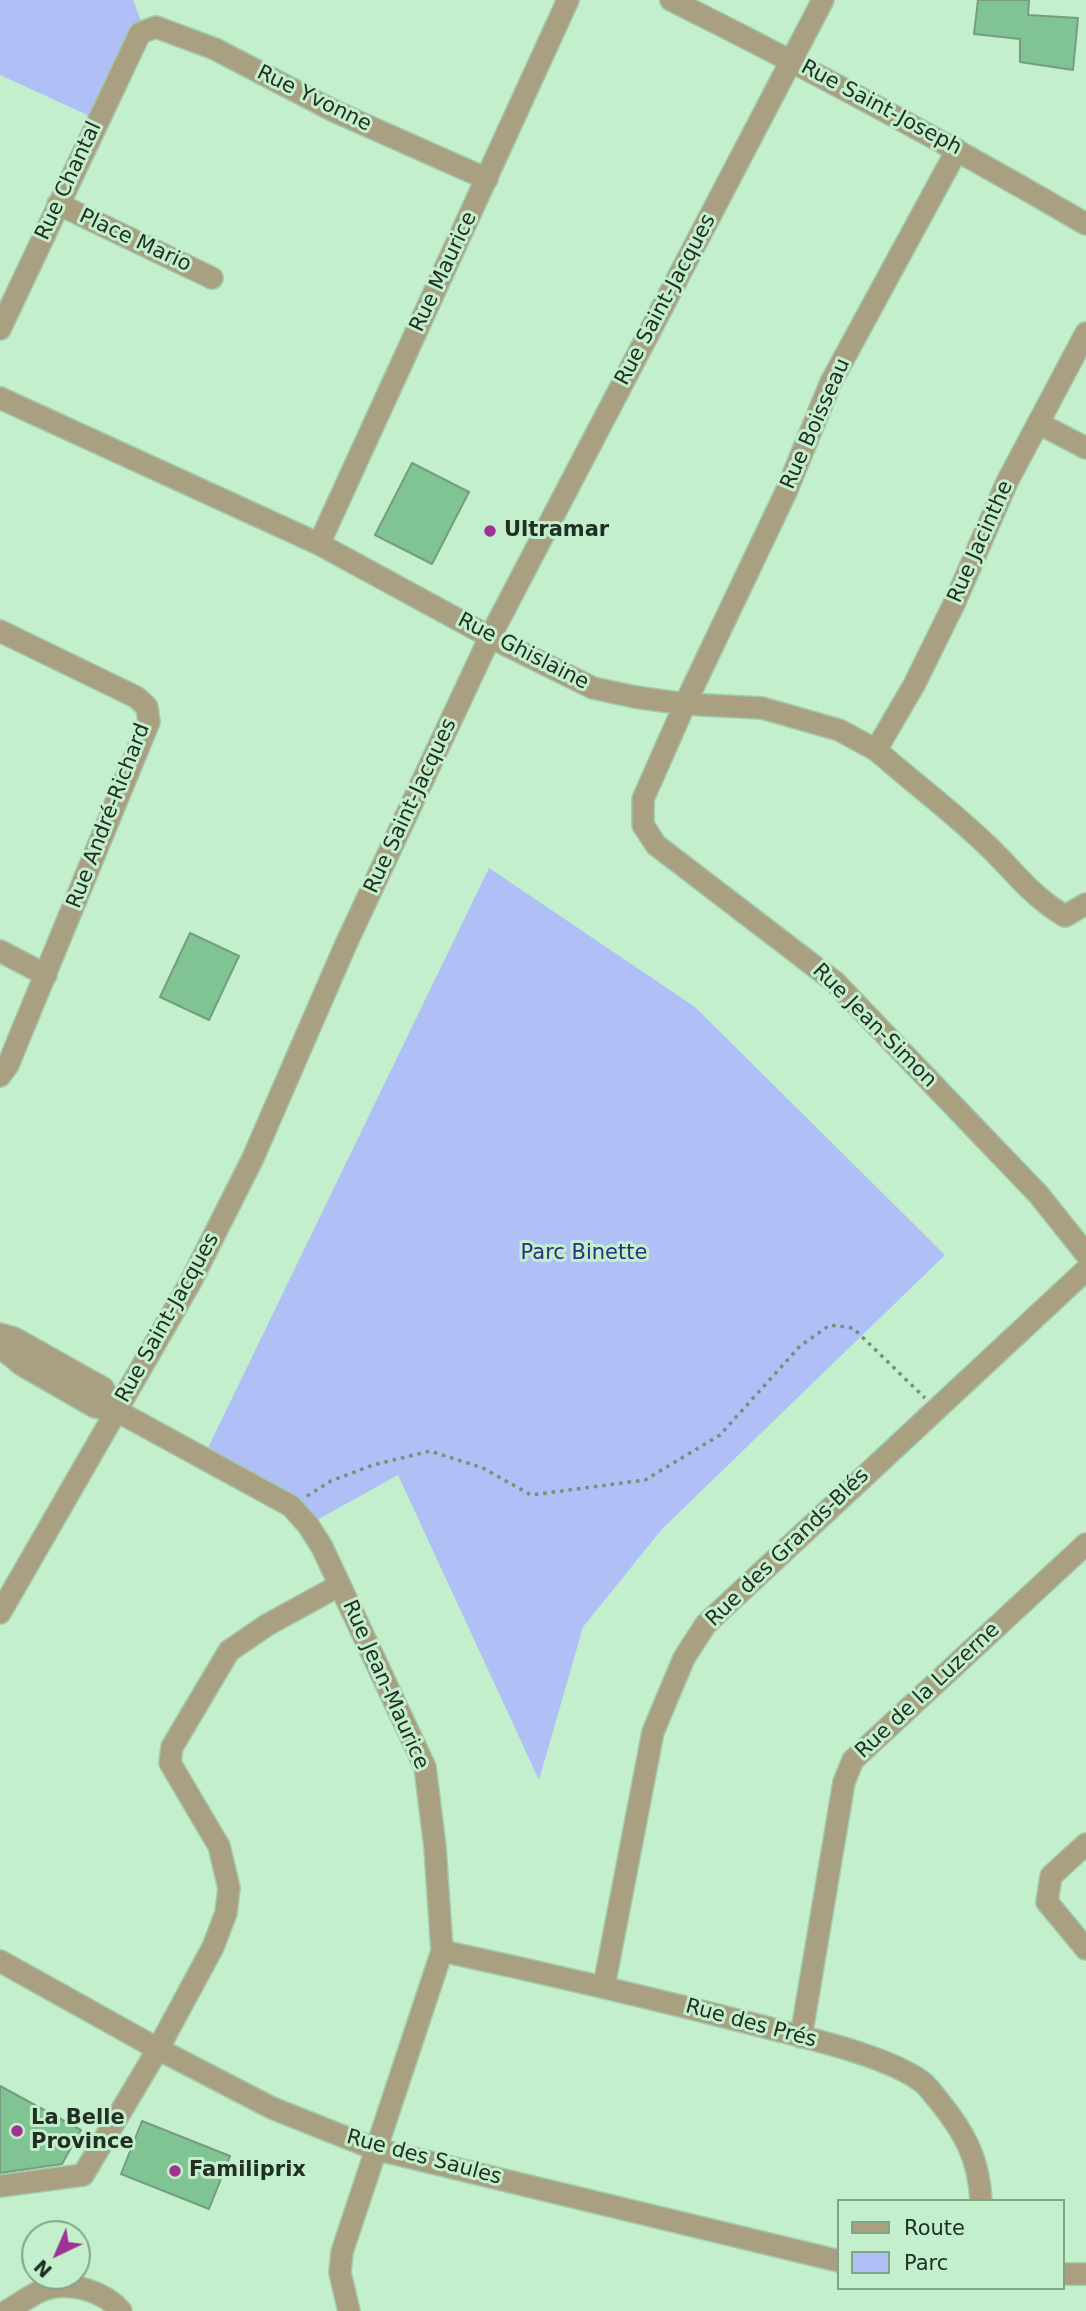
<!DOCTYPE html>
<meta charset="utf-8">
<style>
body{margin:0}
#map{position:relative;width:1086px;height:2311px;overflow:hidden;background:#c3efcd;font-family:"DejaVu Sans",sans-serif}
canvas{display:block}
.legend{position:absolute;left:837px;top:2199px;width:228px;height:91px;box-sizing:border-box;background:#c3efcd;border:2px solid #82a389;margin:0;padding:9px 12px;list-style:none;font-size:21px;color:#203124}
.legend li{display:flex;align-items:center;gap:14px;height:35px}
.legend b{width:35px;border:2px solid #82a389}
.north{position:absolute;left:21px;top:2220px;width:70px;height:70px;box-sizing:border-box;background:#c3efcd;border:2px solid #82a389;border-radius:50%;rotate:224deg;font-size:19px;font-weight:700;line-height:28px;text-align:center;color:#203124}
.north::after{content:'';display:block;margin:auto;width:24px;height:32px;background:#9f3394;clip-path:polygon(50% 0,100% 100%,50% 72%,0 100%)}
</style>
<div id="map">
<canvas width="1086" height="2311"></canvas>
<ul class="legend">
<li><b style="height:9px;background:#a9a081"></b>Route</li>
<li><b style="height:19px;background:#b0bff5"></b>Parc</li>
</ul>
<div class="north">N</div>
</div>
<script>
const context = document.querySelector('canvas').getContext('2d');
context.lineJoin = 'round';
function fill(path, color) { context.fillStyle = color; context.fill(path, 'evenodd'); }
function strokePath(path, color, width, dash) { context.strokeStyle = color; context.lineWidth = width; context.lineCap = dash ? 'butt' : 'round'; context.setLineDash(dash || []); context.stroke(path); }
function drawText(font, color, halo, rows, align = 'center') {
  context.font = font + ' "DejaVu Sans",sans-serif'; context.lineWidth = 6; context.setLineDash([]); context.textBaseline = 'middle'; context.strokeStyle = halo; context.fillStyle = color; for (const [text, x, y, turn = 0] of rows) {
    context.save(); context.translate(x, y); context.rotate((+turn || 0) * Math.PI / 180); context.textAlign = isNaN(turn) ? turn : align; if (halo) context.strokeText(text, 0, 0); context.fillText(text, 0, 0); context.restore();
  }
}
fill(new Path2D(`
 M 0,0 L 133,0 L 144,29 L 94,118 L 0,75 Z
 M 489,868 L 695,1007 L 945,1255 L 662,1529 L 583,1627 L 539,1780 L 398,1475 L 308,1525 L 203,1458 Z`), '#b0bff5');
const building = new Path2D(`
 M 978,0 L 1029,0 L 1028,15 L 1078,18 L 1073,70 L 1020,62 L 1020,39 L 974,34 Z
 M 412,463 L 469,492 L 432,564 L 375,535 Z
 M 190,933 L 239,956 L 209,1020 L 160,997 Z
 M 0,2086 L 81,2130 L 62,2164 L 0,2173 Z
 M 142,2121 L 230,2156 L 209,2209 L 121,2174 Z`);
fill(building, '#80c493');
strokePath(building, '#749e7f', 2);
const minor = new Path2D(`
 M 671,0 C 812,70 950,145 1086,224
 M 957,150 L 831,382 L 786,492 L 685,704 L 643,799 L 643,825 L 656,845 L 835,982 L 1039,1195 L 1086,1254
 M 58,204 L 212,278
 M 0,329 L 140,33 L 156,27 L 215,49 L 334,111 L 487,179
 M 0,398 L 319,544 L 490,637 L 593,688 L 635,697 L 685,704 L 762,708 L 839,730 L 876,750 L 890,762 C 924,791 961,819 993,851 C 1016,874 1035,899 1065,916 L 1086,904
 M 1038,423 L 1086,448
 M 319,544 L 568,0
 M 0,631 L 136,697 L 147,707 L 149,722 L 8,1065 L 0,1076
 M 876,750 L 914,685 L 954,604 L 1007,482 L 1086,333
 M 0,951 L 46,975
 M 0,1334 L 14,1338 L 103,1388 L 117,1411
 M 0,1347 L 22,1365 L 95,1407 L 117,1411 L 291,1506 L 308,1525 L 322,1547 L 425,1767 L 435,1847 L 442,1951 L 342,2252 L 340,2273 L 349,2311
 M 0,1613 L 190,1283 L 253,1158 L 346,944 L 490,637 L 823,0
 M 1086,1844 L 1051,1876 L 1047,1902 L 1086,1949
 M 442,1951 C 549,1974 655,1999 761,2026 C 806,2038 885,2055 921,2081 C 928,2086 933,2094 939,2101 C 965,2133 979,2159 981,2201
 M 0,1961 L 158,2049 L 272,2108 L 375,2149 L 839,2261
 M 604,1986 L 653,1732 L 684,1658 L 706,1624 L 1086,1270
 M 801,2037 L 844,1782 L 853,1760 L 1086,1544
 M 0,2186 L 83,2175 L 158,2049 L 213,1947 L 226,1913 L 229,1888 L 219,1846 L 170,1763 L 172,1747 L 229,1651 L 267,1625 L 340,1585
 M 1063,2274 L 1086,2274
 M 7,2311 C 19,2304 33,2293 46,2289 C 70,2281 104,2291 121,2311`);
strokePath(minor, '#a2c9ab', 24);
strokePath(new Path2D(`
 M 307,1496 L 331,1481 L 373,1465 L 430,1451 L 483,1468 L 531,1495 L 645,1480 L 720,1435 L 800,1346 L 830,1325 L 853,1328 L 925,1398`), '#73927a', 3.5, [3.5, 5]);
strokePath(minor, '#a9a081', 21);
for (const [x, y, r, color] of [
 [490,531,7,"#9f3394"],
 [17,2131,7,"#9f3394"],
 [175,2171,7,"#9f3394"]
]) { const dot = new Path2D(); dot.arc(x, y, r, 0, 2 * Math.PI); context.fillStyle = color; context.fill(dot); strokePath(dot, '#c3efcd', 2.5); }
drawText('21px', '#203124', '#c3efcd', [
 ["Rue Yvonne",314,99,26],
 ["Rue Saint-Joseph",881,108,28],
 ["Rue Chantal",69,181,-65],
 ["Place Mario",135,241,25],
 ["Rue Maurice",444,272,-65],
 ["Rue Saint-Jacques",666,300,-62],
 ["Rue Boisseau",816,424,-66],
 ["Rue Jacinthe",981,542,-66],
 ["Rue Ghislaine",523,652,27],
 ["Rue Saint-Jacques",411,806,-65],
 ["Rue André-Richard",109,816,-69],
 ["Rue Jean-Simon",874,1026,45],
 ["Rue Saint-Jacques",168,1318,-61],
 ["Rue des Grands-Blés",788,1548,-44],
 ["Rue Jean-Maurice",385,1685,66],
 ["Rue de la Luzerne",928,1691,-43],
 ["Rue des Prés",751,2024,15],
 ["Rue des Saules",424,2158,15]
]);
drawText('bold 21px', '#203124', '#c3efcd', [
 ["Ultramar",504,531],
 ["La Belle",31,2119],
 ["Province",31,2143],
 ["Familiprix",189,2171]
], 'left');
drawText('21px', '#27317e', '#c3efcd', [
 ["Parc Binette",584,1254]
]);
</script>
